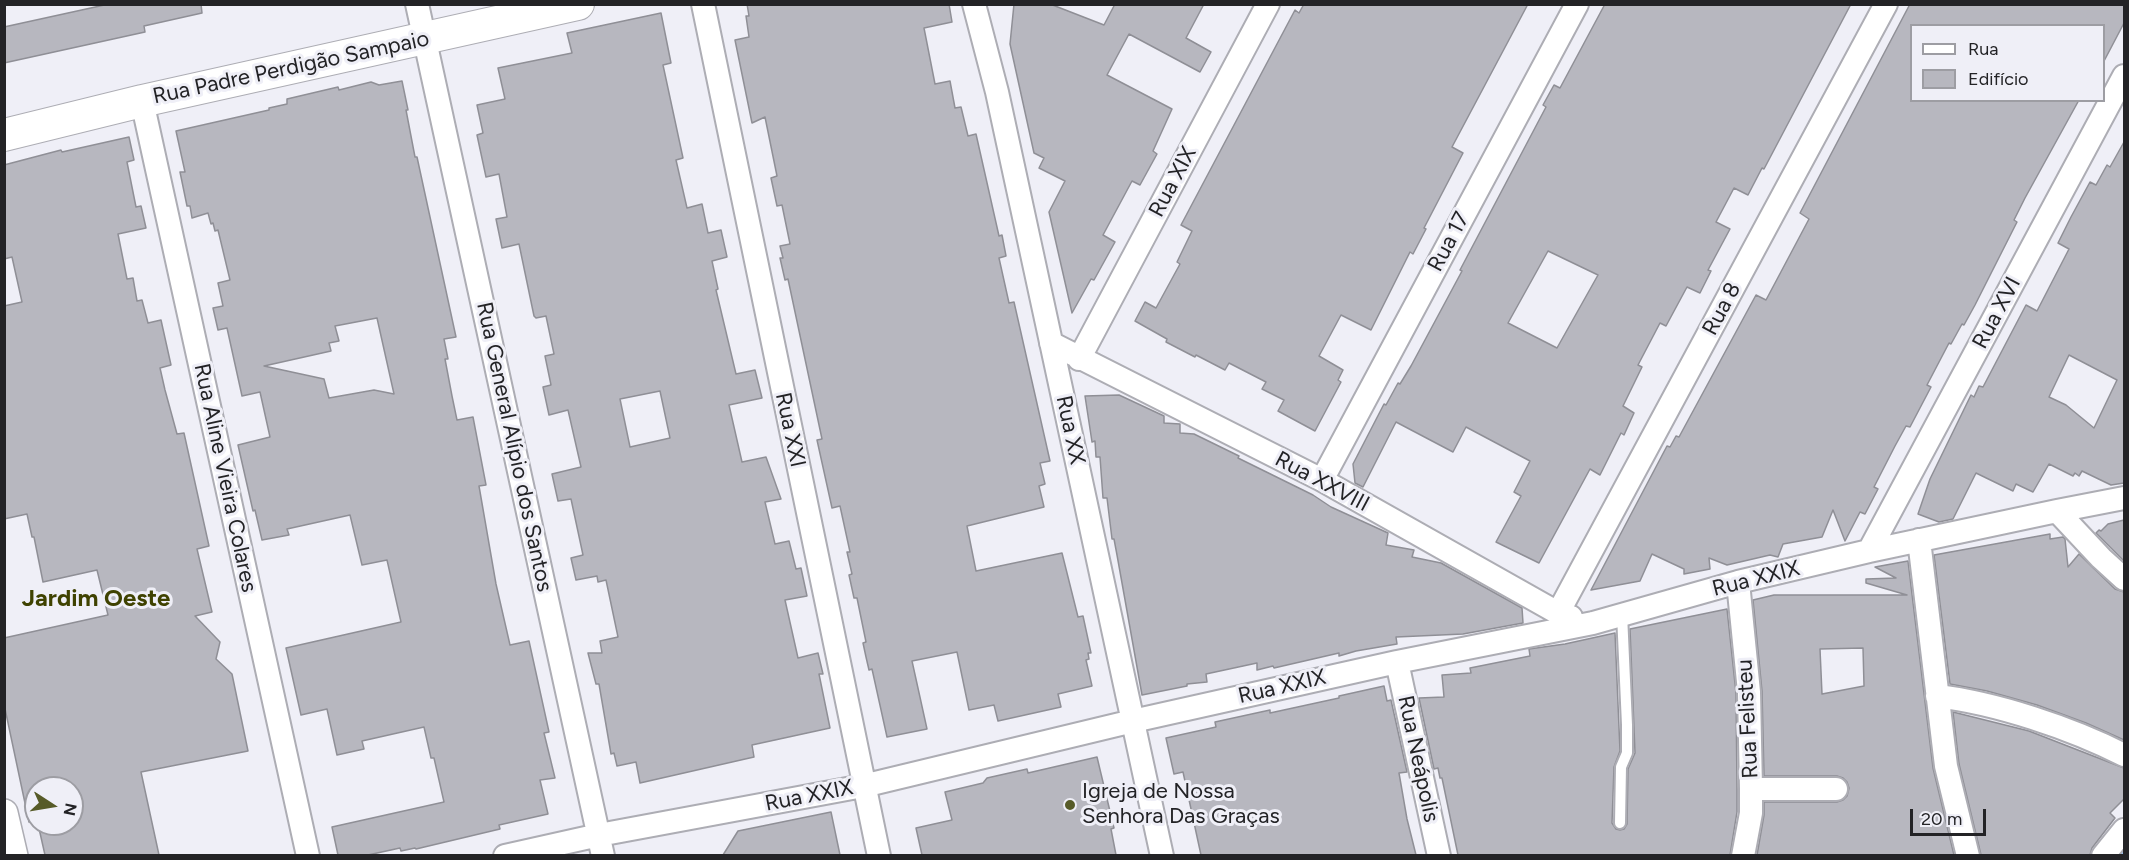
<!DOCTYPE html>
<meta charset="utf-8">
<style>
body{margin:0}
#map{position:relative;width:2129px;height:860px;overflow:hidden;background:#efeff7;font-family:Figtree,sans-serif}
canvas{display:block}
.frame{position:absolute;inset:0;border:6px solid #232326;pointer-events:none}
.legend{position:absolute;left:1910px;top:24px;width:195px;height:78px;box-sizing:border-box;background:#efeff7;border:2px solid #9d9da3;margin:0;padding:8px 10px;list-style:none;font-size:18px;color:#232326}
.legend li{display:flex;align-items:center;gap:12px;height:30px}
.legend b{width:30px;border:2px solid #9d9da3}
.north{position:absolute;left:24px;top:776px;width:60px;height:60px;box-sizing:border-box;background:#efeff7;border:2px solid #9d9da3;border-radius:50%;rotate:102deg;font-size:16px;font-weight:700;line-height:24px;text-align:center;color:#232326}
.north::after{content:'';display:block;margin:auto;width:21px;height:27px;background:#575b28;clip-path:polygon(50% 0,100% 100%,50% 72%,0 100%)}
.scale{position:absolute;left:1910px;top:809px;width:76px;height:27px;box-sizing:border-box;border:3px solid #232326;border-top:0;padding-left:8px;font-size:18px;line-height:21px;white-space:nowrap;color:#232326;-webkit-text-stroke:4px #efeff7;paint-order:stroke}
</style>
<div id="map">
<canvas width="2129" height="860"></canvas>
<div class="frame"></div>
<ul class="legend">
<li><b style="height:8px;background:#fff"></b>Rua</li>
<li><b style="height:16px;background:#b7b7bf"></b>Edifício</li>
</ul>
<div class="north">N</div>
<div class="scale">20 m</div>
</div>
<script>
const context = document.querySelector('canvas').getContext('2d');
context.lineJoin = 'round';
function strokePath(path, color, width, dash) { context.strokeStyle = color; context.lineWidth = width; context.lineCap = dash ? 'butt' : 'round'; context.setLineDash(dash || []); context.stroke(path); }
function fill(path, color) { context.fillStyle = color; context.fill(path, 'evenodd'); }
function drawText(font, color, halo, rows, align = 'center') {
  context.font = font + ' Figtree,sans-serif'; context.lineWidth = 6; context.setLineDash([]); context.textBaseline = 'middle'; context.strokeStyle = halo; context.fillStyle = color; for (const [text, x, y, turn = 0] of rows) {
    context.save(); context.translate(x, y); context.rotate((+turn || 0) * Math.PI / 180); context.textAlign = isNaN(turn) ? turn : align; if (halo) context.strokeText(text, 0, 0); context.fillText(text, 0, 0); context.restore();
  }
}
strokePath(new Path2D(`
 M 2124,856 L 2124,855`), '#98bef0', 8);
const building = new Path2D(`
 M 109,4 L 201,4 L 202,13 L 144,26 L 145,32 L 4,63 L 4,27 Z
 M 747,4 L 949,4 L 952,22 L 924,28 L 935,84 L 950,81 L 955,108 L 961,107 L 968,136 L 976,134 L 999,236 L 1002,235 L 1006,256 L 999,258 L 1009,303 L 1014,302 L 1050,461 L 1040,463 L 1045,484 L 1039,486 L 1044,507 L 967,526 L 976,571 L 1062,553 L 1078,617 L 1083,616 L 1091,653 L 1088,653 L 1089,659 L 1086,660 L 1092,686 L 1058,694 L 1061,707 L 998,721 L 994,705 L 969,710 L 957,652 L 912,661 L 927,729 L 887,737 L 872,669 L 869,670 L 866,657 L 863,643 L 866,642 L 857,598 L 854,598 L 849,575 L 852,574 L 847,552 L 850,552 L 840,506 L 832,508 L 817,440 L 822,439 L 788,279 L 785,280 L 780,258 L 783,258 L 780,246 L 790,244 L 782,205 L 777,206 L 771,178 L 777,176 L 765,117 L 752,123 L 735,40 L 749,37 L 746,16 L 749,16 Z
 M 1014,4 L 1050,4 L 1104,25 L 1115,4 L 1204,4 L 1186,38 L 1211,52 L 1200,72 L 1129,34 L 1107,75 L 1172,109 L 1153,151 L 1157,154 L 1140,185 L 1132,181 L 1103,235 L 1115,242 L 1094,280 L 1091,279 L 1072,313 L 1049,212 L 1065,181 L 1039,168 L 1044,158 L 1034,153 L 1010,44 Z
 M 1304,4 L 1528,4 L 1452,147 L 1463,153 L 1424,228 L 1426,229 L 1413,254 L 1410,252 L 1371,330 L 1341,315 L 1319,356 L 1343,370 L 1338,380 L 1341,382 L 1315,431 L 1278,411 L 1284,400 L 1262,389 L 1266,382 L 1229,363 L 1225,370 L 1196,355 L 1195,357 L 1166,342 L 1167,339 L 1135,321 L 1145,302 L 1156,308 L 1180,264 L 1177,262 L 1192,231 L 1181,225 L 1295,10 L 1299,13 Z
 M 1605,4 L 1851,4 L 1764,169 L 1762,168 L 1748,195 L 1734,188 L 1716,222 L 1730,229 L 1708,270 L 1711,271 L 1700,293 L 1687,287 L 1666,326 L 1660,323 L 1638,365 L 1642,367 L 1623,406 L 1634,413 L 1624,435 L 1621,433 L 1600,475 L 1590,469 L 1539,563 L 1496,542 L 1521,496 L 1514,492 L 1530,461 L 1466,427 L 1453,452 L 1396,422 L 1363,487 L 1355,483 L 1353,464 L 1384,404 L 1386,405 L 1398,383 L 1400,384 L 1411,366 L 1462,271 L 1460,270 L 1546,107 L 1543,105 L 1554,85 L 1560,88 ZM 1548,251 L 1598,275 L 1557,348 L 1508,323 Z
 M 1910,4 L 2124,4 L 2124,23 L 2103,63 L 2103,26 L 1911,26 L 1911,100 L 2079,100 L 2025,198 L 2014,220 L 2017,222 L 1975,305 L 1964,325 L 1962,324 L 1951,344 L 1949,343 L 1927,385 L 1931,387 L 1910,427 L 1906,426 L 1895,446 L 1874,487 L 1878,489 L 1865,514 L 1860,512 L 1845,541 L 1833,510 L 1822,537 L 1783,544 L 1778,557 L 1770,555 L 1727,565 L 1709,558 L 1710,569 L 1684,574 L 1684,569 L 1652,554 L 1640,581 L 1591,590 L 1667,446 L 1670,447 L 1676,436 L 1679,437 L 1756,295 L 1766,300 L 1809,219 L 1800,213 Z
 M 661,13 L 671,63 L 663,65 L 683,158 L 676,160 L 687,208 L 702,204 L 708,233 L 721,230 L 727,257 L 712,261 L 718,289 L 716,290 L 736,374 L 755,370 L 762,398 L 729,405 L 742,462 L 766,457 L 781,499 L 765,502 L 775,544 L 789,541 L 796,569 L 801,568 L 807,596 L 785,600 L 798,658 L 818,653 L 823,674 L 819,674 L 830,728 L 752,745 L 754,757 L 640,783 L 636,762 L 617,766 L 614,753 L 611,754 L 599,684 L 596,684 L 588,653 L 602,653 L 600,641 L 618,637 L 606,580 L 598,582 L 597,576 L 576,580 L 571,558 L 583,555 L 571,499 L 558,501 L 552,474 L 581,467 L 568,410 L 549,415 L 543,387 L 551,385 L 545,356 L 554,354 L 546,316 L 536,318 L 534,316 L 519,244 L 502,248 L 496,219 L 507,217 L 499,174 L 486,177 L 477,135 L 483,133 L 477,105 L 505,99 L 498,68 L 572,53 L 567,33 ZM 660,391 L 670,438 L 630,447 L 620,399 Z
 M 402,81 L 408,110 L 406,110 L 415,157 L 417,157 L 456,337 L 444,339 L 448,359 L 445,359 L 452,396 L 457,420 L 473,417 L 486,485 L 479,486 L 496,584 L 510,645 L 529,641 L 549,732 L 544,733 L 555,778 L 540,780 L 548,814 L 499,825 L 500,829 L 416,849 L 415,848 L 401,851 L 400,848 L 368,855 L 338,855 L 332,827 L 444,802 L 434,758 L 431,758 L 424,727 L 362,741 L 364,749 L 337,755 L 327,709 L 301,715 L 286,648 L 401,622 L 387,560 L 362,565 L 350,515 L 287,529 L 289,535 L 262,540 L 255,510 L 253,511 L 238,445 L 270,437 L 260,392 L 242,396 L 227,328 L 218,330 L 213,308 L 223,306 L 218,283 L 230,280 L 218,230 L 215,231 L 213,223 L 211,224 L 208,213 L 192,218 L 190,206 L 187,206 L 180,172 L 185,172 L 176,131 L 269,110 L 269,108 L 287,104 L 287,99 L 338,87 L 339,90 L 371,82 L 379,85 ZM 377,318 L 394,394 L 374,390 L 329,398 L 324,379 L 264,366 L 331,351 L 329,343 L 339,341 L 335,326 Z
 M 129,137 L 134,160 L 127,162 L 136,207 L 141,206 L 146,228 L 118,234 L 127,279 L 133,278 L 137,301 L 142,300 L 148,323 L 161,320 L 171,365 L 160,368 L 165,390 L 177,434 L 184,433 L 209,546 L 197,549 L 212,612 L 195,616 L 220,642 L 216,659 L 232,674 L 248,751 L 141,772 L 159,855 L 45,855 L 38,824 L 72,824 L 72,788 L 36,788 L 36,820 L 29,822 L 4,704 L 4,638 L 108,615 L 97,570 L 43,582 L 34,537 L 32,537 L 27,514 L 4,519 L 4,306 L 22,302 L 12,257 L 4,259 L 4,165 L 61,150 L 62,152 Z
 M 2124,142 L 2124,483 L 2111,485 L 2082,471 L 2079,476 L 2075,473 L 2073,476 L 2049,464 L 2033,492 L 2016,484 L 2013,491 L 1976,473 L 1953,519 L 1939,522 L 1918,514 L 1930,479 L 1971,395 L 1974,397 L 1979,386 L 1983,387 L 2026,305 L 2037,311 L 2069,249 L 2058,243 L 2071,217 L 2090,182 L 2096,185 L 2107,165 L 2110,167 ZM 2069,355 L 2117,380 L 2094,428 L 2066,405 L 2049,397 Z
 M 1119,395 L 1164,416 L 1164,423 L 1180,424 L 1180,433 L 1194,434 L 1239,456 L 1238,458 L 1313,495 L 1331,507 L 1388,533 L 1386,545 L 1414,550 L 1412,557 L 1441,563 L 1522,608 L 1523,623 L 1463,634 L 1396,637 L 1397,644 L 1356,651 L 1339,656 L 1339,653 L 1274,668 L 1273,666 L 1257,670 L 1257,663 L 1206,674 L 1207,682 L 1187,684 L 1187,686 L 1142,695 L 1117,555 L 1114,539 L 1112,539 L 1107,498 L 1103,498 L 1100,457 L 1096,457 L 1095,441 L 1092,442 L 1085,396 Z
 M 2124,520 L 2124,561 L 2096,533 L 2099,530 L 2101,531 L 2108,524 Z
 M 2050,534 L 2050,539 L 2063,537 L 2065,539 L 2068,567 L 2079,554 L 2115,589 L 2124,592 L 2124,740 L 2086,723 L 2037,705 L 1987,691 L 1950,684 L 1934,555 Z
 M 1908,561 L 1933,768 L 1954,855 L 1757,855 L 1764,815 L 1764,802 L 1837,802 L 1843,800 L 1847,796 L 1849,788 L 1847,782 L 1843,778 L 1837,776 L 1764,776 L 1762,691 L 1753,600 L 1774,595 L 1907,595 L 1866,583 L 1866,579 L 1896,578 L 1875,567 ZM 1863,648 L 1864,686 L 1822,694 L 1820,649 Z
 M 1727,609 L 1736,693 L 1737,789 L 1737,812 L 1730,855 L 1458,855 L 1442,778 L 1440,778 L 1438,768 L 1434,769 L 1419,698 L 1444,697 L 1442,675 L 1471,673 L 1470,668 L 1530,656 L 1529,649 L 1565,644 L 1615,633 L 1620,751 L 1614,767 L 1612,823 L 1616,829 L 1620,830 L 1624,829 L 1627,824 L 1628,769 L 1635,753 L 1630,629 Z
 M 1384,686 L 1387,701 L 1391,700 L 1407,772 L 1399,773 L 1407,819 L 1416,855 L 1201,855 L 1183,772 L 1174,774 L 1166,738 L 1216,727 L 1215,722 L 1270,710 L 1270,713 L 1339,698 L 1339,696 Z
 M 1953,712 L 2029,731 L 2124,768 L 2124,799 L 2110,813 L 2115,818 L 2092,848 L 2090,855 L 1981,855 L 1959,764 Z
 M 1097,757 L 1114,828 L 1111,829 L 1116,855 L 922,855 L 916,828 L 952,820 L 945,792 L 983,783 L 987,778 L 1027,769 L 1028,773 Z
 M 831,812 L 840,855 L 723,855 L 738,831 Z`);
fill(building, '#b7b7bf');
strokePath(building, '#8f8f96', 1.5);
const service = new Path2D(`
 M 1620,823 L 1621,767 L 1627,753 L 1627,725 L 1622,614`);
const minor = new Path2D(`
 M 417,4 L 603,856
 M 703,4 L 879,856
 M 974,4 L 997,92 L 1162,856
 M 142,101 L 308,856
 M 1051,343 L 1322,480 L 1558,613 L 1571,617
 M 1079,359 L 1268,4
 M 1322,480 L 1577,4
 M 2057,511 L 2101,558 L 2124,579
 M 1919,540 L 1946,766 L 1968,856
 M 1869,551 L 2124,76
 M 1738,582 L 1749,692 L 1751,789 L 1751,813 L 1743,856
 M 1558,613 L 1886,4
 M 1397,662 L 1439,856
 M 1937,696 C 1996,703 2071,728 2124,755
 M 1751,789 L 1836,789
 M 505,856 L 599,835 L 863,786 L 1133,721 L 1397,662 L 1593,623 L 1738,582 L 1869,551 L 2057,511 L 2124,498
 M 2103,856 L 2124,830`);
const tertiary = new Path2D(`
 M 4,813 L 14,856`);
const secondary = new Path2D(`
 M 4,135 L 142,101 L 578,4`);
strokePath(service, '#adadb4', 14);
strokePath(minor, '#adadb4', 26);
strokePath(tertiary, '#adadb4', 30);
strokePath(secondary, '#adadb4', 34);
strokePath(service, '#fff', 10);
strokePath(minor, '#fff', 22);
strokePath(tertiary, '#fff', 27);
strokePath(secondary, '#fff', 32);
for (const [x, y, r, color] of [
 [1070,805,6,"#575b28"]
]) { const dot = new Path2D(); dot.arc(x, y, r, 0, 2 * Math.PI); context.fillStyle = color; context.fill(dot); strokePath(dot, '#efeff7', 2); }
drawText('22px', '#232326', '#efeff7', [
 ["Rua Padre Perdigão Sampaio",291,68,-12],
 ["Rua XIX",1173,182,-62],
 ["Rua 17",1449,242,-62],
 ["Rua 8",1722,309,-62],
 ["Rua XVI",1997,313,-62],
 ["Rua XXI",790,430,78],
 ["Rua XX",1070,430,78],
 ["Rua General Alípio dos Santos",514,447,78],
 ["Rua Aline Vieira Colares",225,478,78],
 ["Rua XXVIII",1322,482,28],
 ["Rua XXIX",1756,579,-14],
 ["Rua XXIX",1282,687,-13],
 ["Rua Felisteu",1748,719,-93],
 ["Rua Neápolis",1418,759,78],
 ["Rua XXIX",809,796,-11]
]);
drawText('22px', '#232326', '#efeff7', [
 ["Igreja de Nossa",1082,792],
 ["Senhora Das Graças",1082,817]
], 'left');
drawText('bold 24px', '#3f4201', '#efeff7', [
 ["Jardim Oeste",96,599]
]);
</script>
